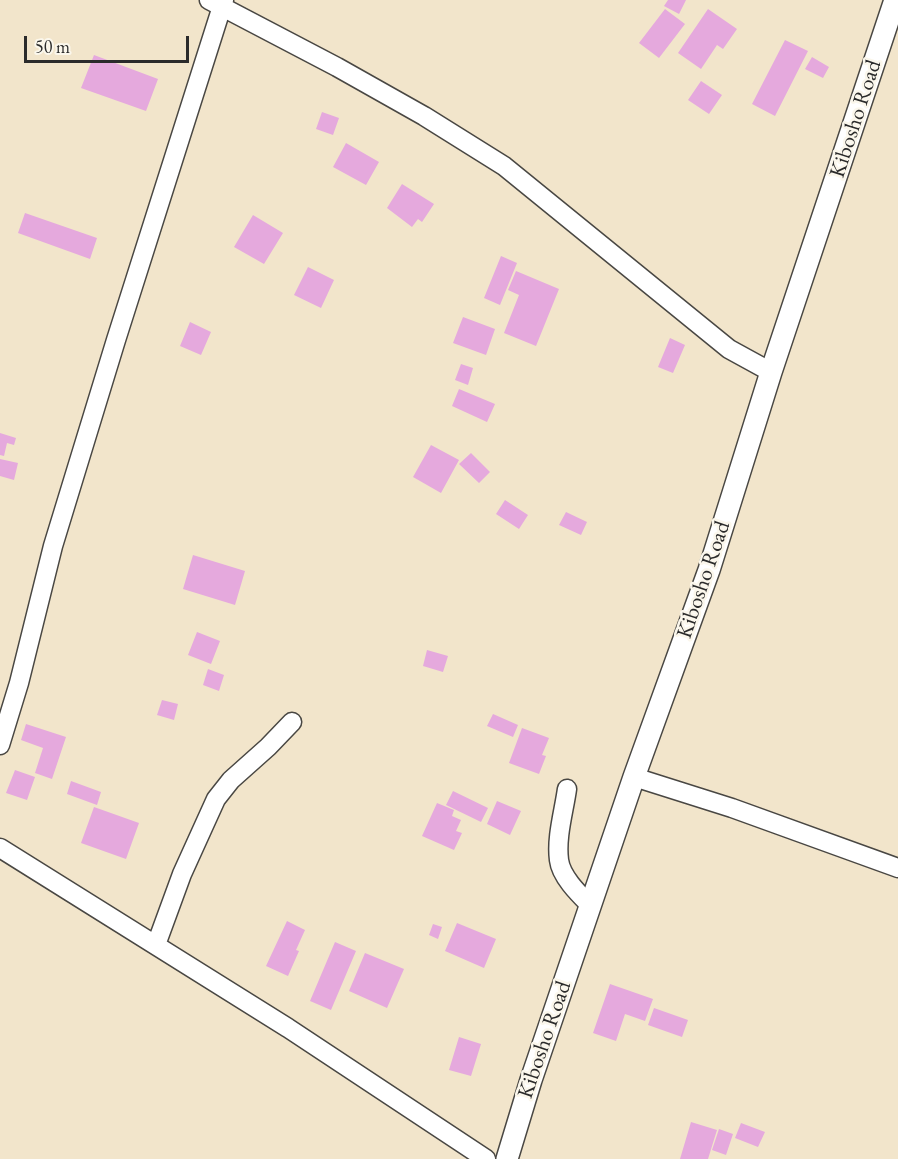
<!DOCTYPE html>
<style>
body{margin:0}
#map{position:relative;width:898px;height:1159px;overflow:hidden;background:#f2e5cb;font-family:"EB Garamond",serif}
canvas{display:block}
.scale{position:absolute;left:24px;top:36px;width:165px;height:27px;box-sizing:border-box;border:3px solid #2b2b2b;border-top:0;padding-left:8px;font-size:18px;line-height:21px;white-space:nowrap;color:#2b2b2b;-webkit-text-stroke:4px #fbf7ec;paint-order:stroke}
</style>
<div id="map">
<canvas width="898" height="1159"></canvas>
<div class="scale">50 m</div>
</div>
<script>
const context = document.querySelector('canvas').getContext('2d');
context.lineJoin = 'round';
function fill(path, color) { context.fillStyle = color; context.fill(path, 'evenodd'); }
function strokePath(path, color, width, dash) { context.strokeStyle = color; context.lineWidth = width; context.lineCap = dash ? 'butt' : 'round'; context.setLineDash(dash || []); context.stroke(path); }
function drawText(font, color, halo, rows, align = 'center') {
  context.font = font + ' "EB Garamond",serif'; context.lineWidth = 5; context.setLineDash([]); context.textBaseline = 'middle'; context.strokeStyle = halo; context.fillStyle = color; for (const [text, x, y, turn = 0] of rows) {
    context.save(); context.translate(x, y); context.rotate((+turn || 0) * Math.PI / 180); context.textAlign = isNaN(turn) ? turn : align; if (halo) context.strokeText(text, 0, 0); context.fillText(text, 0, 0); context.restore();
  }
}
fill(new Path2D(`
 M 668,0 L 686,0 L 679,14 L 664,6 Z
 M 665,9 L 685,24 L 659,58 L 639,43 Z
 M 708,9 L 737,29 L 723,49 L 717,45 L 701,69 L 678,53 Z
 M 785,40 L 808,51 L 775,116 L 752,104 Z
 M 94,55 L 158,79 L 146,111 L 81,88 Z
 M 812,57 L 829,67 L 823,78 L 805,69 Z
 M 701,81 L 722,95 L 709,114 L 688,100 Z
 M 322,112 L 339,118 L 333,135 L 316,129 Z
 M 346,143 L 379,162 L 366,185 L 333,167 Z
 M 402,184 L 434,204 L 422,222 L 418,219 L 412,227 L 387,208 Z
 M 25,213 L 97,238 L 90,259 L 18,233 Z
 M 253,215 L 283,233 L 264,264 L 234,247 Z
 M 501,256 L 517,263 L 500,305 L 484,298 Z
 M 308,267 L 334,280 L 321,308 L 294,295 Z
 M 516,271 L 559,289 L 536,346 L 504,333 L 519,295 L 508,290 Z
 M 463,317 L 495,329 L 486,355 L 453,343 Z
 M 190,322 L 211,332 L 201,355 L 180,346 Z
 M 670,338 L 685,345 L 673,373 L 658,367 Z
 M 461,364 L 473,368 L 468,385 L 455,380 Z
 M 459,389 L 495,404 L 487,422 L 452,406 Z
 M 0,433 L 16,438 L 14,445 L 7,443 L 4,456 L 0,455 Z
 M 431,445 L 459,460 L 441,493 L 413,477 Z
 M 471,453 L 490,472 L 479,483 L 459,464 Z
 M 0,459 L 18,463 L 14,480 L 0,476 Z
 M 505,500 L 528,515 L 519,529 L 496,514 Z
 M 566,512 L 587,522 L 581,535 L 559,525 Z
 M 193,555 L 245,571 L 235,605 L 183,589 Z
 M 197,632 L 220,641 L 211,664 L 188,655 Z
 M 427,650 L 448,656 L 443,672 L 423,666 Z
 M 208,669 L 224,675 L 219,691 L 203,685 Z
 M 162,700 L 178,704 L 174,720 L 157,715 Z
 M 493,714 L 518,725 L 513,737 L 487,726 Z
 M 26,724 L 66,737 L 52,779 L 35,773 L 43,748 L 21,740 Z
 M 522,728 L 549,738 L 542,755 L 546,756 L 539,774 L 509,763 Z
 M 15,770 L 35,777 L 27,800 L 6,793 Z
 M 71,781 L 101,792 L 97,805 L 67,794 Z
 M 453,791 L 488,808 L 481,822 L 446,805 Z
 M 497,801 L 521,811 L 510,835 L 487,824 Z
 M 437,803 L 454,810 L 452,816 L 461,820 L 456,831 L 462,833 L 454,850 L 422,836 Z
 M 94,807 L 139,823 L 126,859 L 81,843 Z
 M 287,921 L 305,930 L 296,950 L 299,951 L 288,976 L 266,966 Z
 M 457,923 L 496,939 L 484,968 L 445,951 Z
 M 433,924 L 442,927 L 438,939 L 429,935 Z
 M 335,942 L 356,951 L 331,1010 L 310,1001 Z
 M 365,953 L 404,969 L 387,1008 L 349,991 Z
 M 610,984 L 653,999 L 645,1021 L 625,1014 L 616,1041 L 593,1033 Z
 M 654,1008 L 688,1020 L 682,1037 L 648,1025 Z
 M 459,1037 L 481,1044 L 471,1076 L 449,1070 Z
 M 691,1122 L 717,1130 L 708,1159 L 680,1159 Z
 M 741,1123 L 765,1132 L 758,1147 L 735,1138 Z
 M 719,1129 L 733,1134 L 726,1155 L 712,1150 Z`), '#e5a9dd');
const minor = new Path2D(`
 M 209,0 L 337,67 L 424,116 L 504,166 L 729,349 L 771,372
 M 0,745 L 19,683 L 53,546 L 116,340 L 224,0
 M 634,777 L 732,808 L 898,868
 M 567,789 C 564,811 556,837 559,860 C 561,877 580,895 591,906
 M 0,848 L 288,1028 L 486,1159
 M 156,945 L 182,874 L 216,799 L 231,780 L 268,747 L 292,722`);
const tertiary = new Path2D(`
 M 507,1159 L 531,1080 L 634,777 L 709,570 L 771,372 L 895,0`);
strokePath(minor, '#494743', 21);
strokePath(tertiary, '#494743', 24);
strokePath(minor, '#fff', 18);
strokePath(tertiary, '#fff', 21);
drawText('22px', '#2b2b2b', '#fbf7ec', [
 ["Kibosho Road",856,119,-72],
 ["Kibosho Road",704,580,-71],
 ["Kibosho Road",545,1040,-71]
]);
</script>
